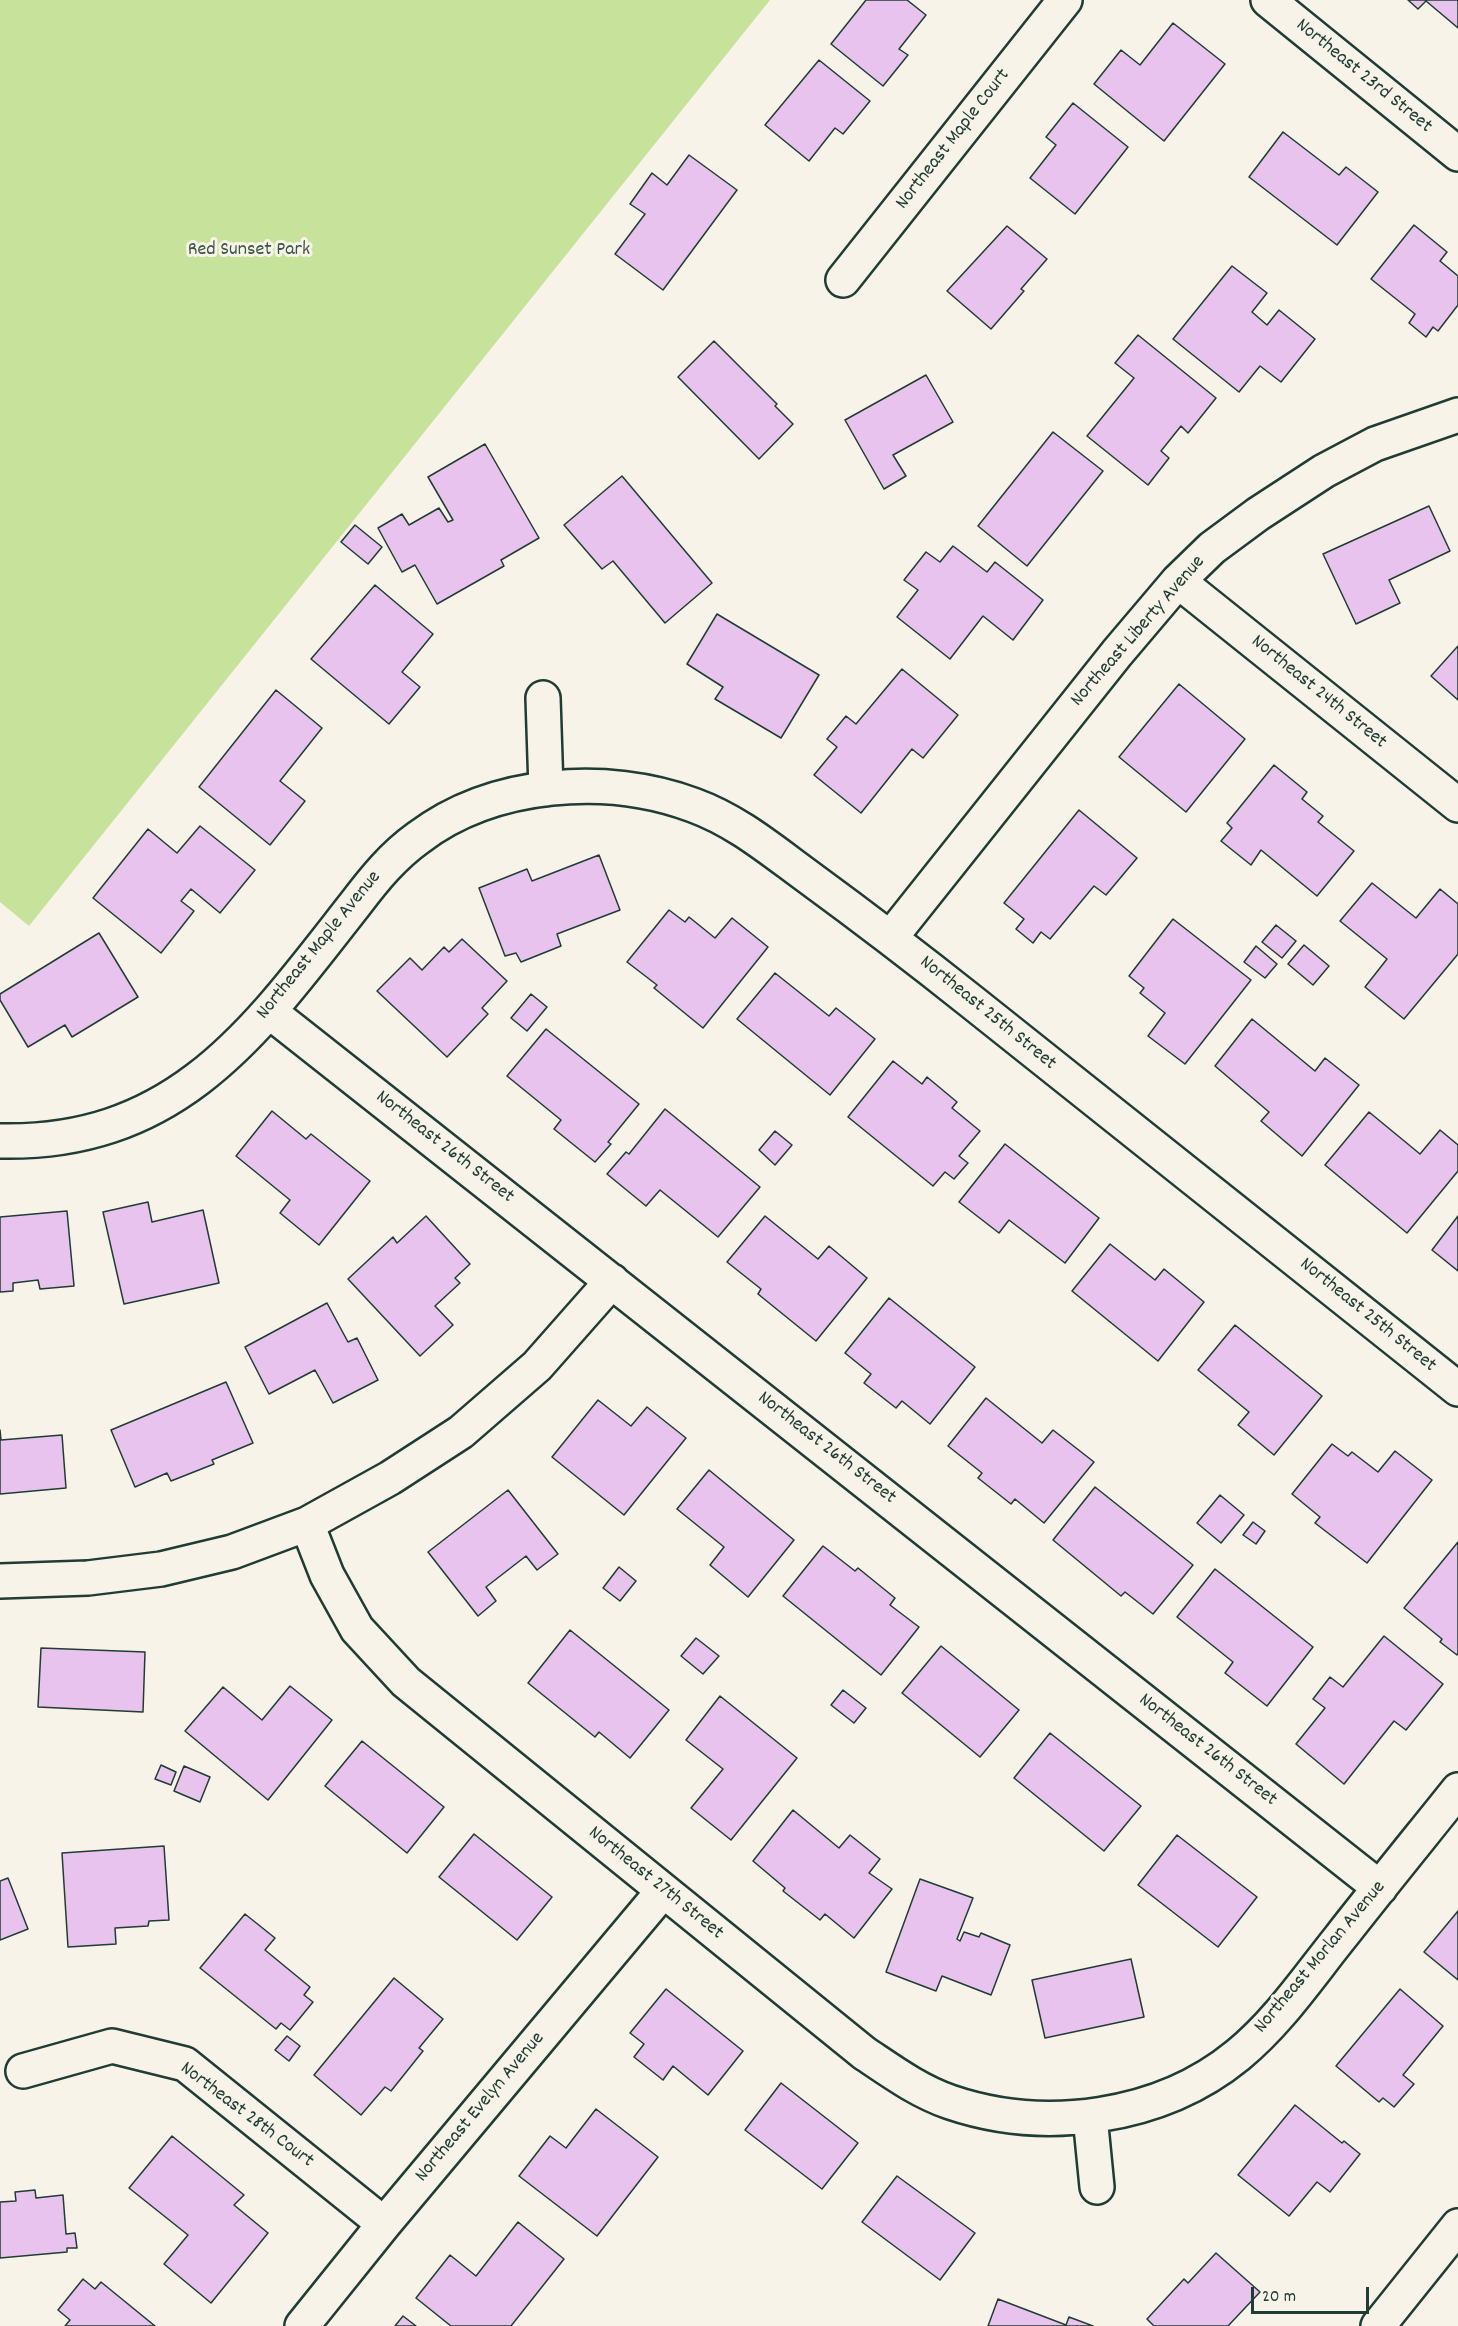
<!DOCTYPE html>
<style>
body{margin:0}
#map{position:relative;width:1458px;height:2326px;overflow:hidden;background:#f7f3e8;font-family:Dekko,sans-serif}
canvas{display:block}
.scale{position:absolute;left:1251px;top:2287px;width:118px;height:27px;box-sizing:border-box;border:3px solid #1f3d34;border-top:0;padding-left:8px;font-size:18px;line-height:21px;white-space:nowrap;color:#1f3d34;-webkit-text-stroke:4px #f7f3e8;paint-order:stroke}
</style>
<div id="map">
<canvas width="1458" height="2326"></canvas>
<div class="scale">20 m</div>
</div>
<script>
const context = document.querySelector('canvas').getContext('2d');
context.lineJoin = 'round';
function fill(path, color) { context.fillStyle = color; context.fill(path, 'evenodd'); }
function strokePath(path, color, width, dash) { context.strokeStyle = color; context.lineWidth = width; context.lineCap = dash ? 'butt' : 'round'; context.setLineDash(dash || []); context.stroke(path); }
function drawText(font, color, halo, rows, align = 'center') {
  context.font = font + ' Dekko,sans-serif'; context.lineWidth = 6; context.setLineDash([]); context.textBaseline = 'middle'; context.strokeStyle = halo; context.fillStyle = color; for (const [text, x, y, turn = 0] of rows) {
    context.save(); context.translate(x, y); context.rotate((+turn || 0) * Math.PI / 180); context.textAlign = isNaN(turn) ? turn : align; if (halo) context.strokeText(text, 0, 0); context.fillText(text, 0, 0); context.restore();
  }
}
fill(new Path2D(`
 M 0,0 L 770,0 L 29,926 L 0,902 Z`), '#c7e39b');
const building = new Path2D(`
 M 866,0 L 907,0 L 926,15 L 899,49 L 908,55 L 883,86 L 831,44 Z
 M 1408,0 L 1458,0 L 1458,28 L 1426,1 L 1418,9 Z
 M 1173,23 L 1225,64 L 1164,141 L 1094,84 L 1121,50 L 1140,65 Z
 M 819,60 L 870,101 L 843,134 L 835,128 L 809,161 L 765,125 Z
 M 1073,103 L 1128,147 L 1075,214 L 1030,178 L 1056,145 L 1046,137 Z
 M 1283,132 L 1339,175 L 1346,167 L 1378,192 L 1337,245 L 1249,177 Z
 M 689,155 L 737,190 L 663,290 L 615,254 L 645,214 L 630,204 L 652,173 L 667,185 Z
 M 1414,225 L 1447,252 L 1440,261 L 1458,276 L 1458,305 L 1438,331 L 1433,327 L 1426,337 L 1409,323 L 1415,314 L 1371,279 Z
 M 1007,226 L 1047,259 L 1021,289 L 1024,291 L 991,329 L 947,291 Z
 M 1232,266 L 1267,293 L 1252,312 L 1267,325 L 1279,310 L 1315,339 L 1281,382 L 1260,366 L 1239,392 L 1173,339 Z
 M 1138,335 L 1216,398 L 1188,433 L 1181,426 L 1161,451 L 1169,458 L 1148,485 L 1087,436 L 1134,378 L 1115,363 Z
 M 714,341 L 777,404 L 775,406 L 793,424 L 759,459 L 678,377 Z
 M 926,375 L 953,422 L 893,455 L 906,476 L 884,489 L 845,420 Z
 M 1053,432 L 1103,471 L 1027,566 L 978,526 Z
 M 485,444 L 539,538 L 501,560 L 504,566 L 437,604 L 415,565 L 402,572 L 378,528 L 402,514 L 409,525 L 439,508 L 448,522 L 453,520 L 428,477 Z
 M 622,476 L 712,583 L 665,623 L 613,561 L 602,569 L 564,525 Z
 M 1429,506 L 1450,551 L 1389,580 L 1400,603 L 1356,624 L 1323,554 Z
 M 355,525 L 382,547 L 368,564 L 341,542 Z
 M 953,546 L 987,572 L 995,562 L 1043,600 L 1013,640 L 983,616 L 950,659 L 897,617 L 918,590 L 904,580 L 926,552 L 940,562 Z
 M 375,585 L 433,634 L 402,672 L 420,687 L 389,724 L 311,659 Z
 M 717,614 L 819,675 L 781,738 L 715,699 L 723,687 L 687,664 Z
 M 1458,646 L 1458,700 L 1431,676 Z
 M 902,669 L 958,715 L 923,758 L 912,749 L 861,813 L 814,775 L 837,747 L 827,739 L 846,716 L 856,724 Z
 M 1179,684 L 1245,739 L 1186,812 L 1119,757 Z
 M 276,690 L 322,728 L 280,781 L 305,801 L 270,845 L 199,787 Z
 M 1274,765 L 1307,792 L 1302,799 L 1323,816 L 1318,822 L 1354,851 L 1317,896 L 1261,850 L 1251,865 L 1221,841 L 1232,828 L 1227,823 Z
 M 1079,810 L 1137,858 L 1106,895 L 1094,886 L 1050,939 L 1041,932 L 1033,943 L 1016,929 L 1024,919 L 1004,903 Z
 M 200,826 L 255,870 L 220,913 L 191,889 L 181,901 L 194,911 L 161,953 L 93,898 L 148,829 L 177,853 Z
 M 599,855 L 620,910 L 557,934 L 561,946 L 521,962 L 516,953 L 505,956 L 479,888 L 527,869 L 532,881 Z
 M 1372,883 L 1416,918 L 1440,889 L 1458,904 L 1458,954 L 1404,1019 L 1365,987 L 1387,959 L 1340,921 Z
 M 669,910 L 685,922 L 689,917 L 715,938 L 732,918 L 768,947 L 703,1028 L 654,988 L 657,985 L 627,962 Z
 M 1173,919 L 1251,980 L 1185,1064 L 1148,1036 L 1165,1013 L 1140,993 L 1144,988 L 1129,976 Z
 M 1276,925 L 1296,941 L 1282,958 L 1262,942 Z
 M 99,933 L 138,997 L 72,1037 L 65,1025 L 28,1047 L 0,1000 L 0,994 Z
 M 462,939 L 507,981 L 482,1008 L 488,1014 L 447,1057 L 377,991 L 410,958 L 422,970 L 444,947 L 449,952 Z
 M 1304,945 L 1329,966 L 1313,985 L 1288,964 Z
 M 1256,946 L 1277,964 L 1265,978 L 1244,962 Z
 M 775,973 L 829,1016 L 836,1008 L 875,1039 L 830,1095 L 737,1019 Z
 M 531,994 L 547,1007 L 527,1031 L 511,1018 Z
 M 1252,1019 L 1315,1071 L 1325,1058 L 1359,1085 L 1302,1156 L 1261,1121 L 1269,1112 L 1215,1066 Z
 M 546,1029 L 639,1104 L 608,1142 L 611,1144 L 595,1162 L 554,1129 L 561,1120 L 507,1076 Z
 M 893,1061 L 922,1084 L 927,1077 L 957,1102 L 952,1108 L 980,1131 L 959,1156 L 968,1163 L 954,1179 L 945,1172 L 933,1186 L 848,1117 Z
 M 665,1109 L 760,1187 L 718,1237 L 660,1190 L 646,1206 L 607,1174 L 626,1152 L 629,1154 Z
 M 272,1111 L 306,1139 L 311,1134 L 370,1181 L 319,1245 L 280,1213 L 290,1200 L 236,1156 Z
 M 1369,1112 L 1420,1154 L 1440,1130 L 1458,1145 L 1458,1171 L 1407,1233 L 1325,1165 Z
 M 775,1131 L 792,1145 L 775,1165 L 759,1150 Z
 M 1005,1144 L 1099,1218 L 1065,1263 L 1009,1220 L 999,1233 L 959,1202 Z
 M 148,1202 L 152,1222 L 203,1210 L 219,1283 L 124,1304 L 103,1212 Z
 M 67,1211 L 74,1286 L 40,1289 L 38,1280 L 13,1283 L 13,1291 L 0,1292 L 0,1217 Z
 M 426,1216 L 470,1264 L 455,1278 L 460,1283 L 435,1306 L 453,1325 L 420,1356 L 348,1279 L 393,1237 L 397,1243 Z
 M 765,1216 L 818,1259 L 829,1246 L 867,1278 L 816,1341 L 758,1294 L 761,1289 L 727,1262 Z
 M 1458,1216 L 1458,1271 L 1432,1250 Z
 M 1110,1244 L 1155,1280 L 1164,1269 L 1204,1302 L 1158,1361 L 1072,1291 Z
 M 889,1298 L 975,1367 L 930,1424 L 902,1401 L 896,1408 L 864,1383 L 871,1374 L 845,1353 Z
 M 327,1303 L 348,1342 L 357,1338 L 378,1380 L 333,1403 L 315,1370 L 269,1394 L 245,1347 Z
 M 1235,1325 L 1322,1396 L 1274,1455 L 1238,1425 L 1249,1412 L 1198,1370 Z
 M 226,1382 L 253,1443 L 212,1460 L 214,1464 L 171,1481 L 167,1473 L 135,1487 L 111,1430 Z
 M 986,1398 L 1042,1443 L 1053,1430 L 1094,1462 L 1044,1523 L 1015,1499 L 1011,1504 L 978,1478 L 982,1473 L 948,1446 Z
 M 598,1400 L 631,1426 L 647,1407 L 686,1438 L 624,1515 L 552,1457 Z
 M 0,1430 L 1,1440 L 62,1435 L 66,1488 L 0,1494 Z
 M 1332,1444 L 1348,1456 L 1352,1452 L 1378,1472 L 1395,1451 L 1432,1480 L 1367,1563 L 1315,1523 L 1320,1517 L 1292,1494 Z
 M 709,1470 L 794,1540 L 748,1597 L 710,1565 L 724,1547 L 677,1509 Z
 M 1095,1487 L 1193,1565 L 1153,1614 L 1125,1592 L 1121,1596 L 1053,1540 Z
 M 508,1490 L 558,1554 L 537,1570 L 526,1556 L 486,1587 L 496,1601 L 478,1616 L 428,1552 Z
 M 1220,1495 L 1244,1515 L 1221,1543 L 1197,1523 Z
 M 1253,1522 L 1265,1531 L 1256,1544 L 1243,1535 Z
 M 1458,1542 L 1458,1653 L 1457,1655 L 1440,1642 L 1442,1639 L 1404,1608 Z
 M 823,1546 L 855,1571 L 858,1568 L 895,1598 L 890,1605 L 919,1627 L 881,1675 L 783,1596 Z
 M 619,1567 L 636,1581 L 620,1601 L 603,1588 Z
 M 1215,1569 L 1313,1647 L 1267,1706 L 1225,1673 L 1233,1662 L 1177,1617 Z
 M 570,1630 L 669,1710 L 630,1758 L 599,1732 L 595,1737 L 528,1683 Z
 M 1384,1636 L 1443,1684 L 1406,1730 L 1394,1721 L 1344,1784 L 1296,1744 L 1325,1708 L 1313,1699 L 1330,1677 L 1343,1687 Z
 M 696,1638 L 719,1656 L 703,1674 L 681,1656 Z
 M 941,1646 L 1019,1710 L 980,1757 L 902,1693 Z
 M 41,1648 L 145,1652 L 143,1712 L 38,1707 Z
 M 290,1686 L 332,1720 L 268,1800 L 185,1731 L 223,1687 L 262,1720 Z
 M 843,1690 L 866,1708 L 854,1723 L 831,1705 Z
 M 720,1696 L 797,1758 L 731,1840 L 691,1808 L 723,1769 L 686,1740 Z
 M 1050,1733 L 1141,1806 L 1104,1851 L 1014,1778 Z
 M 362,1741 L 444,1807 L 407,1853 L 325,1786 Z
 M 161,1765 L 176,1772 L 171,1785 L 155,1779 Z
 M 184,1766 L 210,1777 L 200,1802 L 174,1791 Z
 M 793,1810 L 839,1848 L 850,1835 L 880,1859 L 869,1873 L 892,1889 L 854,1938 L 825,1914 L 820,1920 L 783,1891 L 785,1888 L 753,1861 Z
 M 474,1834 L 552,1897 L 517,1940 L 439,1877 Z
 M 1177,1835 L 1257,1897 L 1218,1947 L 1138,1885 Z
 M 164,1846 L 169,1920 L 149,1921 L 148,1926 L 115,1928 L 116,1944 L 68,1947 L 62,1853 Z
 M 8,1878 L 28,1929 L 0,1940 L 0,1881 Z
 M 920,1879 L 973,1898 L 957,1939 L 960,1941 L 964,1932 L 979,1937 L 981,1933 L 1010,1945 L 991,1995 L 942,1976 L 936,1991 L 886,1972 Z
 M 1458,1911 L 1458,1980 L 1424,1952 Z
 M 245,1914 L 275,1938 L 265,1950 L 310,1987 L 304,1995 L 313,2002 L 290,2030 L 281,2023 L 276,2029 L 200,1968 Z
 M 1131,1959 L 1144,2017 L 1045,2038 L 1032,1980 Z
 M 394,1978 L 443,2019 L 419,2048 L 423,2051 L 391,2091 L 385,2087 L 361,2115 L 314,2075 Z
 M 666,1989 L 743,2051 L 708,2095 L 673,2066 L 663,2080 L 634,2057 L 644,2044 L 630,2033 Z
 M 1400,1989 L 1443,2026 L 1403,2075 L 1414,2084 L 1394,2107 L 1383,2098 L 1379,2102 L 1336,2066 Z
 M 287,2036 L 300,2046 L 289,2061 L 275,2050 Z
 M 781,2083 L 858,2143 L 822,2189 L 745,2130 Z
 M 1295,2105 L 1342,2143 L 1344,2141 L 1360,2154 L 1330,2192 L 1317,2182 L 1289,2216 L 1238,2175 Z
 M 596,2109 L 658,2157 L 597,2236 L 519,2176 L 550,2136 L 566,2148 Z
 M 172,2136 L 244,2195 L 234,2205 L 268,2233 L 211,2303 L 164,2264 L 188,2235 L 129,2188 Z
 M 897,2176 L 975,2233 L 940,2280 L 862,2222 Z
 M 35,2190 L 36,2198 L 63,2195 L 66,2234 L 75,2233 L 77,2248 L 67,2248 L 67,2252 L 0,2258 L 0,2202 L 16,2201 L 15,2192 Z
 M 518,2222 L 564,2259 L 511,2326 L 451,2326 L 416,2298 L 450,2255 L 476,2276 Z
 M 1216,2253 L 1260,2292 L 1228,2326 L 1154,2326 L 1147,2319 L 1184,2279 L 1188,2283 Z
 M 83,2279 L 95,2289 L 101,2282 L 155,2326 L 65,2326 L 70,2320 L 58,2310 Z
 M 998,2299 L 1066,2325 L 1069,2317 L 1093,2326 L 988,2326 Z
 M 403,2316 L 416,2326 L 395,2326 Z`);
fill(building, '#e8c3ed');
strokePath(building, '#1f3d34', 1.5);
const minor = new Path2D(`
 M 1268,0 L 1458,154
 M 843,280 L 1065,0
 M 1178,581 L 1458,805
 M 543,698 L 546,789
 M 891,937 L 1117,653 L 1178,581 L 1212,548 L 1258,514 L 1324,471 L 1375,444 L 1458,415
 M 270,1012 L 1380,1888
 M 0,1141 C 179,1145 257,1029 356,903 C 375,878 393,856 418,838 C 493,781 607,773 693,805 C 737,821 770,849 807,876 C 863,917 918,959 972,1002 C 1134,1131 1296,1260 1458,1389
 M 307,1524 L 327,1575 L 357,1629 L 406,1682 L 864,2053 C 891,2071 918,2091 950,2102 C 1044,2134 1160,2119 1238,2055 C 1278,2022 1307,1979 1339,1939 C 1378,1889 1418,1840 1458,1790
 M 0,1581 L 88,1578 L 161,1569 L 232,1552 L 307,1524 L 390,1478 L 461,1432 L 537,1366 L 612,1281
 M 23,2071 L 112,2046 L 185,2064 L 384,2224
 M 1090,2116 L 1097,2187
 M 302,2326 L 384,2224 L 663,1891
 M 1378,2326 L 1458,2226`);
strokePath(minor, '#1f3d34', 38);
strokePath(minor, '#f7f3e8', 33);
drawText('20px', '#1f3d34', '#f7f3e8', [
 ["Northeast 23rd Street",1363,77,39],
 ["Northeast Maple Court",954,140,-52],
 ["Northeast Liberty Avenue",1139,632,-49],
 ["Northeast 24th Street",1318,693,39],
 ["Northeast Maple Avenue",320,946,-51],
 ["Northeast 25th Street",987,1014,39],
 ["Northeast 26th Street",444,1148,38],
 ["Northeast 25th Street",1367,1316,39],
 ["Northeast 26th Street",826,1449,38],
 ["Northeast 26th Street",1207,1751,38],
 ["Northeast 27th Street",655,1884,39],
 ["Northeast Morlan Avenue",1321,1958,-50],
 ["Northeast Evelyn Avenue",481,2108,-50],
 ["Northeast 28th Court",246,2116,37]
]);
drawText('20px', '#385643', '#f7f3e8', [
 ["Red Sunset Park",249,251]
]);
</script>
